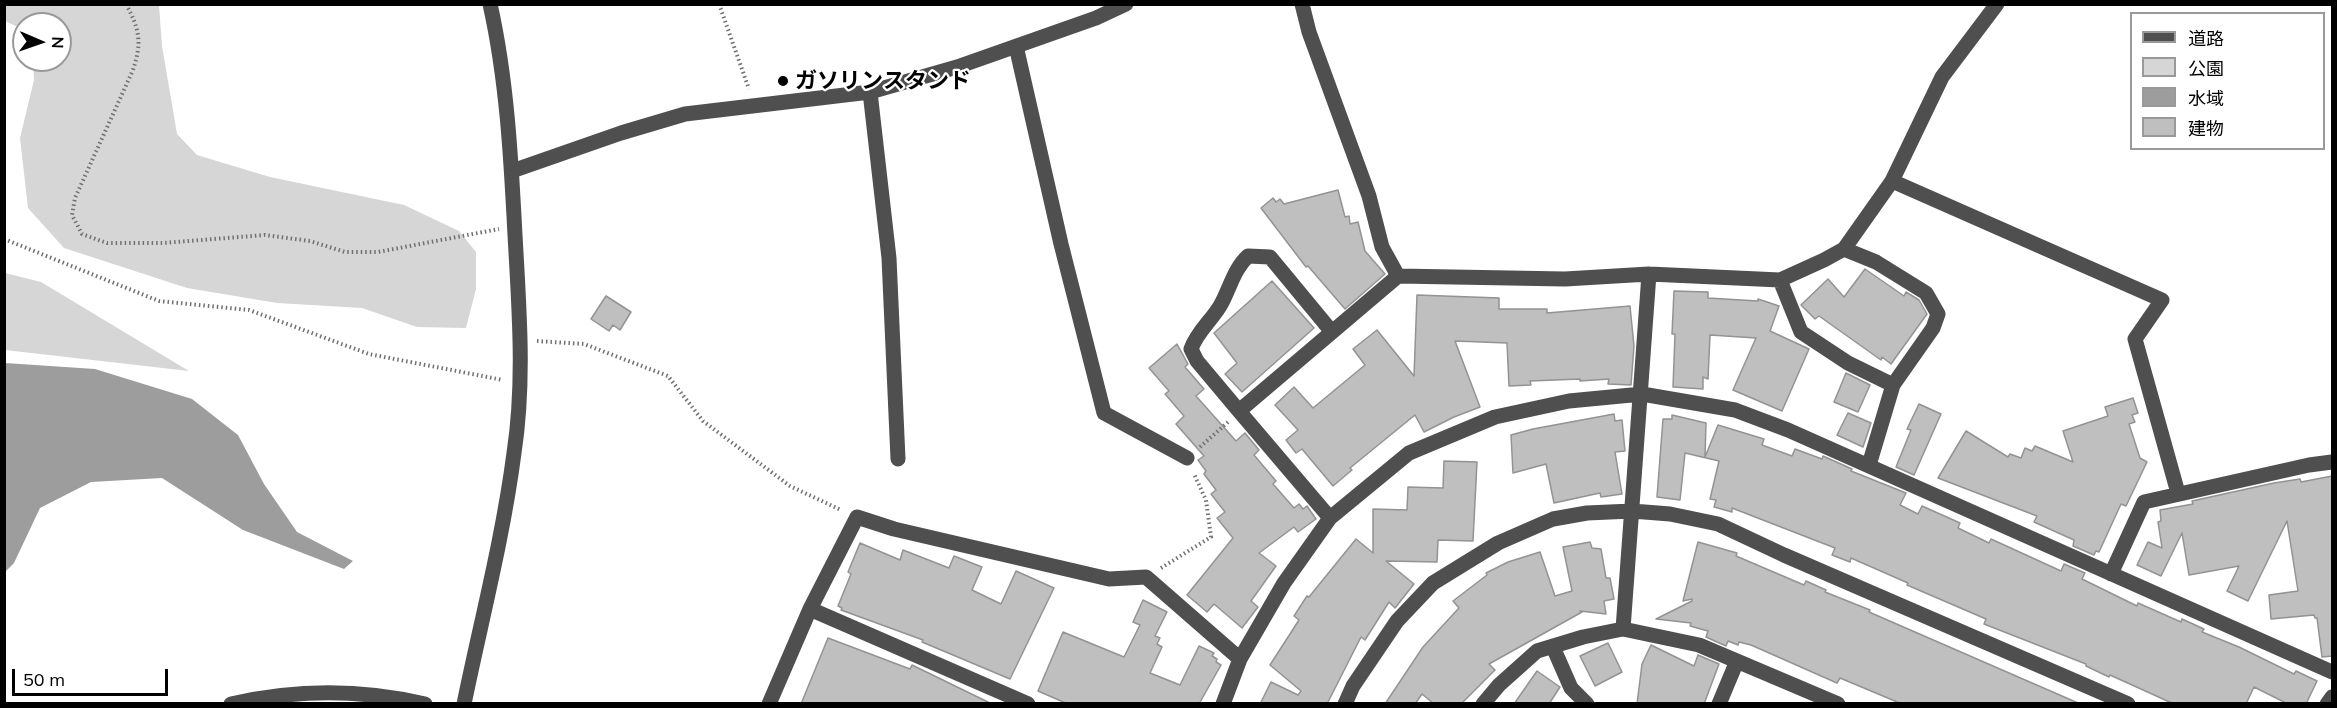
<!DOCTYPE html>
<meta charset="utf-8">
<style>
body{margin:0}
#map{position:relative;width:2337px;height:708px;overflow:hidden;background:#fff;font-family:Mulish,"Noto Sans JP",sans-serif}
canvas{display:block}
.frame{position:absolute;inset:0;border:6px solid #000;pointer-events:none}
.legend{position:absolute;left:2130px;top:12px;width:195px;height:138px;box-sizing:border-box;background:#fff;border:2px solid #999;margin:0;padding:8px 10px;list-style:none;font-size:18px;color:#000}
.legend li{display:flex;align-items:center;gap:12px;height:30px}
.legend b{width:30px;border:2px solid #999}
.north{position:absolute;left:12px;top:12px;width:60px;height:60px;box-sizing:border-box;background:#fff;border:2px solid #999;border-radius:50%;rotate:92deg;font-size:16px;font-weight:700;line-height:24px;text-align:center;color:#000}
.north::after{content:'';display:block;margin:auto;width:21px;height:27px;background:#000;clip-path:polygon(50% 0,100% 100%,50% 72%,0 100%)}
.scale{position:absolute;left:12px;top:669px;width:156px;height:27px;box-sizing:border-box;border:3px solid #000;border-top:0;padding-left:8px;font-size:18px;line-height:21px;white-space:nowrap;color:#000;-webkit-text-stroke:4px #fff;paint-order:stroke}
</style>
<div id="map">
<canvas width="2337" height="708"></canvas>
<div class="frame"></div>
<ul class="legend">
<li><b style="height:8px;background:#4f4f4f"></b>道路</li>
<li><b style="height:16px;background:#d6d6d6"></b>公園</li>
<li><b style="height:16px;background:#9d9d9d"></b>水域</li>
<li><b style="height:16px;background:#bfbfbf"></b>建物</li>
</ul>
<div class="north">N</div>
<div class="scale">50 m</div>
</div>
<script>
const context = document.querySelector('canvas').getContext('2d');
context.lineJoin = 'round';
function fill(path, color) { context.fillStyle = color; context.fill(path, 'evenodd'); }
function strokePath(path, color, width, dash) { context.strokeStyle = color; context.lineWidth = width; context.lineCap = dash ? 'butt' : 'round'; context.setLineDash(dash || []); context.stroke(path); }
function drawText(font, color, halo, rows, align = 'center') {
  context.font = font + ' Mulish,"Noto Sans JP",sans-serif'; context.lineWidth = 4.5; context.setLineDash([]); context.textBaseline = 'middle'; context.strokeStyle = halo; context.fillStyle = color; for (const [text, x, y, turn = 0] of rows) {
    context.save(); context.translate(x, y); context.rotate((+turn || 0) * Math.PI / 180); context.textAlign = isNaN(turn) ? turn : align; if (halo) context.strokeText(text, 0, 0); context.fillText(text, 0, 0); context.restore();
  }
}
fill(new Path2D(`
 M 5,4 L 159,5 L 162,46 L 177,134 L 197,155 L 270,177 L 404,205 L 459,231 L 476,252 L 476,289 L 466,328 L 417,327 L 362,308 L 277,303 L 187,288 L 64,248 L 28,208 L 20,138 L 34,80 L 33,60 L 60,60 L 60,24 L 24,24 L 24,30 L 5,21 Z
 M 5,273 L 41,282 L 189,371 L 5,350 Z`), '#d6d6d6');
fill(new Path2D(`
 M 5,363 L 95,369 L 192,399 L 238,435 L 264,484 L 297,532 L 353,561 L 344,569 L 243,530 L 162,478 L 91,482 L 40,508 L 14,563 L 5,572 Z`), '#9d9d9d');
const building = new Path2D(`
 M 1338,190 L 1345,217 L 1349,216 L 1350,224 L 1358,222 L 1365,251 L 1385,274 L 1345,309 L 1308,266 L 1306,267 L 1261,208 L 1273,198 L 1276,202 L 1280,199 L 1284,204 Z
 M 1865,269 L 1904,296 L 1906,292 L 1919,300 L 1927,314 L 1891,364 L 1882,357 L 1881,360 L 1819,316 L 1815,319 L 1801,305 L 1828,279 L 1844,297 Z
 M 1272,281 L 1314,328 L 1242,392 L 1225,374 L 1237,363 L 1214,333 Z
 M 1674,291 L 1708,292 L 1708,298 L 1758,301 L 1758,299 L 1779,306 L 1770,331 L 1809,349 L 1782,411 L 1733,390 L 1756,338 L 1710,335 L 1708,379 L 1703,377 L 1703,389 L 1673,387 L 1675,334 L 1672,334 Z
 M 1417,295 L 1499,298 L 1499,309 L 1547,309 L 1547,313 L 1630,306 L 1634,346 L 1631,385 L 1608,384 L 1609,379 L 1580,381 L 1580,379 L 1530,381 L 1531,385 L 1509,386 L 1507,343 L 1455,341 L 1480,407 L 1454,417 L 1424,432 L 1415,415 L 1350,468 L 1352,470 L 1333,486 L 1302,449 L 1296,453 L 1286,440 L 1298,430 L 1275,405 L 1294,387 L 1313,408 L 1365,365 L 1353,349 L 1377,330 L 1414,376 Z
 M 606,296 L 631,312 L 620,330 L 613,325 L 609,331 L 591,319 Z
 M 1177,344 L 1188,364 L 1185,367 L 1204,389 L 1196,396 L 1236,441 L 1245,433 L 1259,450 L 1254,455 L 1276,481 L 1273,484 L 1294,508 L 1299,504 L 1303,509 L 1307,506 L 1316,519 L 1298,532 L 1294,527 L 1259,553 L 1276,566 L 1251,601 L 1258,607 L 1242,628 L 1214,604 L 1207,612 L 1187,595 L 1233,538 L 1217,518 L 1225,512 L 1211,494 L 1216,490 L 1204,474 L 1206,471 L 1198,460 L 1204,456 L 1176,424 L 1184,416 L 1165,394 L 1169,391 L 1149,368 Z
 M 1846,373 L 1870,385 L 1858,412 L 1834,402 Z
 M 2133,398 L 2138,413 L 2132,415 L 2135,422 L 2129,424 L 2140,458 L 2147,462 L 2126,506 L 2121,504 L 2099,552 L 2096,551 L 2094,555 L 2073,546 L 2074,540 L 2034,522 L 2037,516 L 1938,478 L 1966,431 L 2008,457 L 2010,454 L 2021,458 L 2025,448 L 2032,451 L 2035,446 L 2073,462 L 2063,431 L 2108,416 L 2105,407 Z
 M 1919,404 L 1941,414 L 1914,475 L 1896,467 L 1911,430 L 1907,429 Z
 M 1848,413 L 1871,423 L 1863,447 L 1837,435 Z
 M 1614,414 L 1615,421 L 1622,420 L 1625,451 L 1615,452 L 1622,494 L 1601,497 L 1600,493 L 1554,503 L 1546,464 L 1513,473 L 1511,435 L 1533,429 Z
 M 1672,415 L 1706,423 L 1705,457 L 1718,425 L 1764,439 L 1762,445 L 1792,456 L 1795,449 L 1822,459 L 1823,456 L 1852,469 L 1851,471 L 1906,493 L 1900,505 L 1918,514 L 1922,506 L 1960,523 L 1958,528 L 1989,543 L 1991,539 L 2061,571 L 2064,564 L 2085,573 L 2082,579 L 2137,606 L 2138,603 L 2181,622 L 2182,619 L 2204,629 L 2202,632 L 2239,647 L 2294,674 L 2296,671 L 2317,681 L 2306,704 L 2288,704 L 2254,687 L 2246,704 L 2174,704 L 2110,675 L 2109,677 L 2086,666 L 2086,664 L 1984,624 L 1986,619 L 1907,585 L 1908,583 L 1851,558 L 1850,562 L 1832,555 L 1835,548 L 1732,508 L 1732,512 L 1714,507 L 1716,500 L 1710,499 L 1719,461 L 1685,453 L 1680,500 L 1657,497 L 1663,419 L 1672,419 Z
 M 1444,461 L 1477,462 L 1473,541 L 1438,540 L 1437,562 L 1386,561 L 1414,584 L 1395,608 L 1389,602 L 1365,640 L 1361,637 L 1327,704 L 1260,704 L 1271,682 L 1298,695 L 1301,691 L 1270,665 L 1299,620 L 1294,616 L 1307,596 L 1309,597 L 1356,539 L 1373,553 L 1373,509 L 1407,510 L 1408,487 L 1443,488 Z
 M 2332,476 L 2332,656 L 2322,657 L 2317,618 L 2315,618 L 2314,615 L 2271,619 L 2269,595 L 2298,591 L 2287,521 L 2248,601 L 2227,591 L 2239,566 L 2189,575 L 2182,533 L 2161,576 L 2137,565 L 2148,542 L 2162,548 L 2158,522 L 2161,521 L 2160,510 L 2193,504 L 2192,501 L 2274,483 L 2300,479 L 2301,482 Z
 M 1590,542 L 1592,548 L 1601,549 L 1606,578 L 1610,578 L 1614,599 L 1604,601 L 1606,614 L 1580,611 L 1582,612 L 1489,664 L 1495,670 L 1461,704 L 1434,704 L 1422,694 L 1415,704 L 1385,704 L 1423,647 L 1459,608 L 1453,601 L 1487,575 L 1486,573 L 1508,562 L 1540,552 L 1555,596 L 1572,591 L 1563,547 Z
 M 1698,542 L 1737,553 L 1736,556 L 1804,585 L 1806,581 L 1826,590 L 1825,592 L 1870,610 L 1869,612 L 2078,703 L 1902,704 L 1840,678 L 1837,683 L 1751,645 L 1739,642 L 1738,645 L 1728,641 L 1726,646 L 1706,637 L 1708,631 L 1690,626 L 1691,623 L 1656,619 L 1692,601 L 1692,599 L 1683,601 Z
 M 860,543 L 900,560 L 903,550 L 949,568 L 954,556 L 982,567 L 972,590 L 1001,604 L 1016,571 L 1054,588 L 1010,679 L 922,642 L 923,640 L 841,610 L 842,608 L 838,606 L 851,574 L 848,572 Z
 M 1143,600 L 1167,612 L 1155,636 L 1160,638 L 1157,644 L 1162,647 L 1150,673 L 1180,685 L 1199,646 L 1214,653 L 1212,656 L 1217,659 L 1216,662 L 1221,665 L 1199,704 L 1068,704 L 1038,691 L 1063,632 L 1124,657 L 1140,625 L 1133,622 Z
 M 828,638 L 910,669 L 912,665 L 992,704 L 801,704 Z
 M 1608,643 L 1622,672 L 1595,686 L 1580,656 Z
 M 1651,645 L 1694,666 L 1698,655 L 1719,664 L 1704,704 L 1637,704 L 1642,664 Z
 M 1537,671 L 1560,687 L 1549,704 L 1514,704 Z`);
fill(building, '#bfbfbf');
strokePath(building, '#939393', 1.5);
strokePath(new Path2D(`
 M 126,4 C 140,30 142,43 133,70 L 75,198 L 72,215 L 82,234 L 107,243 L 163,243 L 265,235 L 310,241 L 345,252 L 378,252 L 499,229
 M 719,4 L 749,89
 M 4,239 L 159,301 L 249,310 L 369,354 L 503,380
 M 537,341 L 584,344 L 668,376 L 703,421 L 790,486 L 841,510
 M 1200,447 L 1228,422
 M 1161,568 L 1211,537 L 1206,500 L 1194,474`), '#717171', 4, [1.5, 3]);
strokePath(new Path2D(`
 M 1302,4 L 1309,32 L 1369,196 L 1382,247 L 1398,276
 M 1016,46 L 1061,244 L 1104,413 L 1187,458
 M 870,92 L 889,258 L 898,459
 M 512,171 L 621,133 L 685,114 L 870,92 L 957,67 L 1096,18 L 1126,4
 M 1892,181 L 2162,300 L 2135,339 L 2178,493
 M 1844,249 L 1876,262 L 1926,293 L 1938,314 L 1933,328 L 1893,385 L 1869,465
 M 1780,280 L 1801,332 L 1848,363 L 1893,385
 M 1239,411 L 1197,361 L 1191,349 C 1197,332 1211,321 1220,306 C 1230,289 1233,270 1248,256 L 1270,257 L 1332,332
 M 1330,518 L 1239,411 L 1398,276 L 1565,279 L 1649,274 L 1780,280 L 1824,260 L 1844,249 L 1892,181 L 1942,77 L 1997,4
 M 2111,574 L 2144,502 L 2309,465 L 2332,462
 M 810,609 L 1028,704
 M 1623,629 L 1649,274
 M 1553,647 L 1571,688 L 1587,704
 M 231,704 C 296,689 361,689 425,704
 M 464,704 C 481,621 503,538 514,453 C 525,381 519,308 515,235 C 511,158 507,80 490,4
 M 769,704 L 810,609 L 857,517 L 894,529 L 1109,579 L 1146,577 L 1240,659
 M 1223,704 L 1240,659 L 1284,583 L 1330,518 L 1409,453 L 1495,417 L 1569,401 L 1642,394 L 1735,410 L 1788,430 L 2332,672
 M 1345,704 L 1353,686 L 1397,621 L 1433,583 L 1498,543 L 1553,519 L 1587,513 L 1632,511 L 1670,514 L 1718,524 L 1784,555 L 2128,704
 M 1483,704 L 1499,685 L 1537,651 L 1583,637 L 1623,629 L 1699,645 L 1838,704
 M 1719,704 L 1737,661
 M 2327,704 L 2332,697`), '#4f4f4f', 15);
for (const [x, y, r, color] of [
 [783,81,6,"#000"]
]) { const dot = new Path2D(); dot.arc(x, y, r, 0, 2 * Math.PI); context.fillStyle = color; context.fill(dot); strokePath(dot, '#fff', 2); }
drawText('bold 22px', '#000', '#fff', [
 ["ガソリンスタンド",795,81]
], 'left');
</script>
